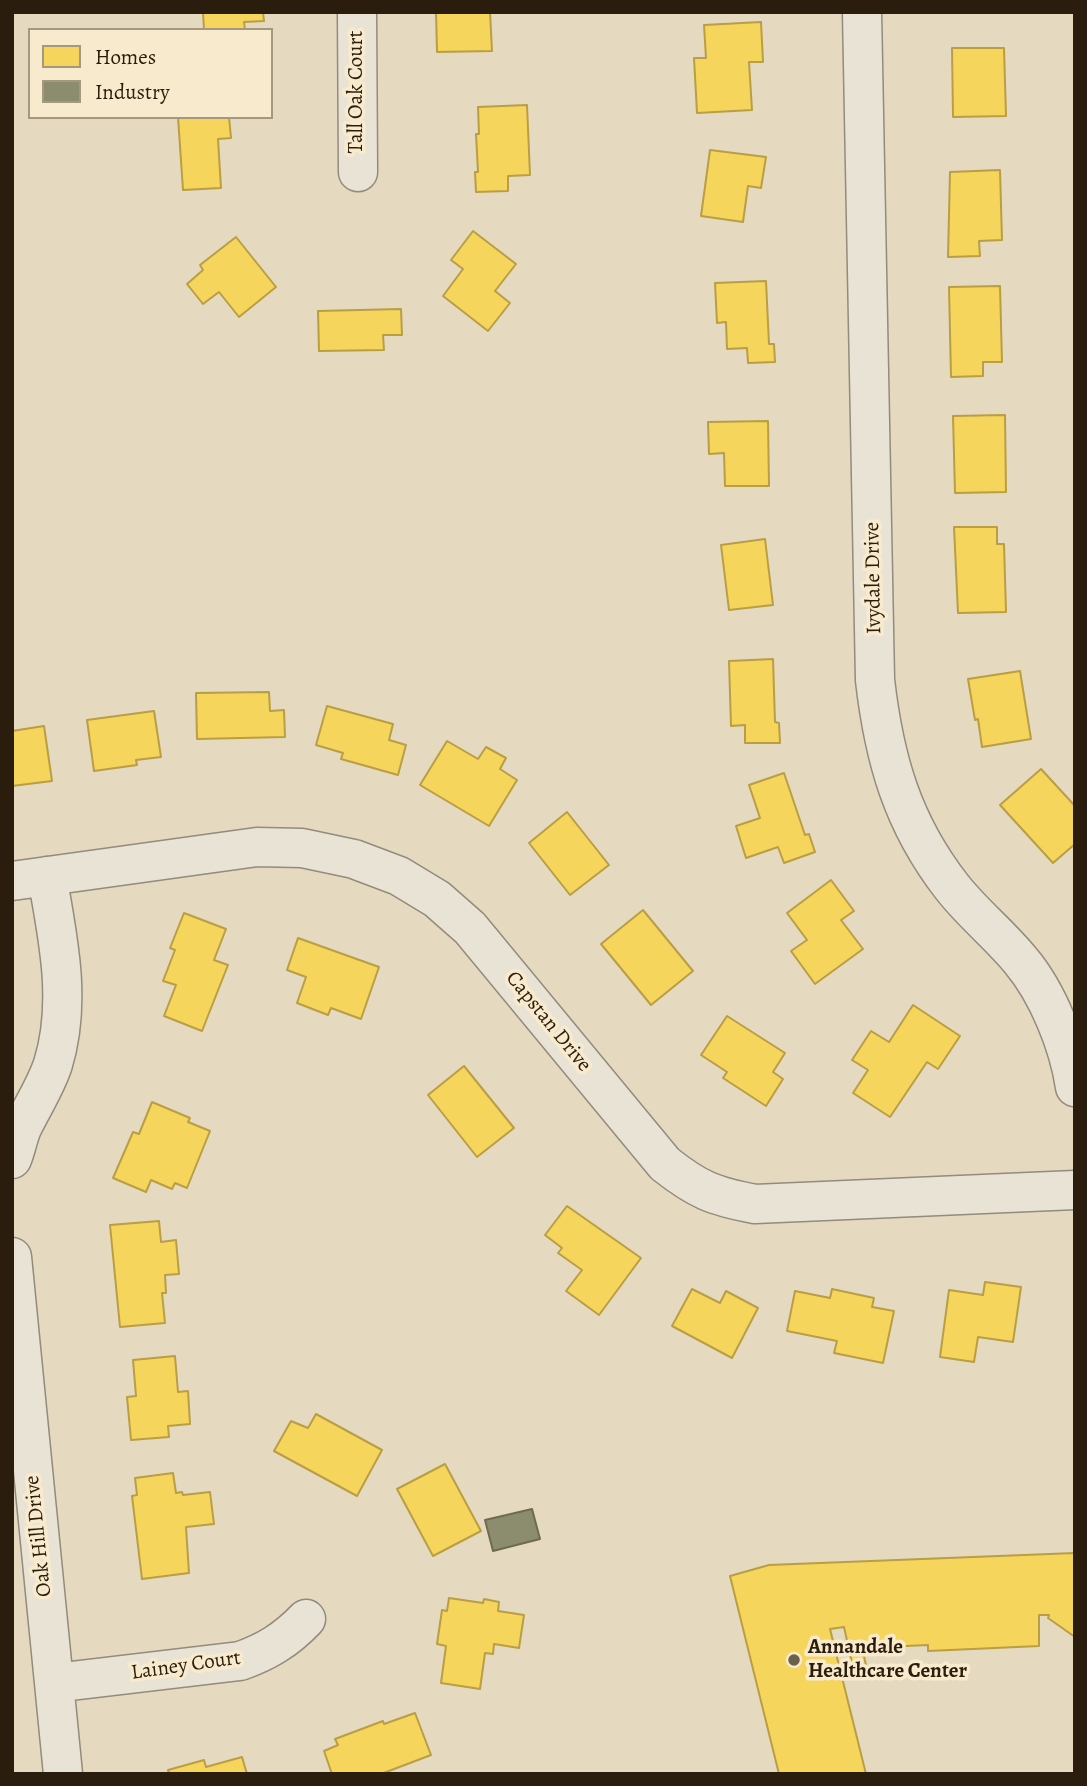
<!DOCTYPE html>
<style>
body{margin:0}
#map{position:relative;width:1087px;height:1786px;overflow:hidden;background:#e5d9c0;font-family:Alegreya,serif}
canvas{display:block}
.frame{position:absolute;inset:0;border:14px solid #2b1d0d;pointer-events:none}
.legend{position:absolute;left:28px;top:28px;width:245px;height:91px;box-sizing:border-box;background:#f8eacc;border:2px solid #a69880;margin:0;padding:9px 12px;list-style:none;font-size:21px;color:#2b1d0d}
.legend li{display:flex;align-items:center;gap:14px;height:35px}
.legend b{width:35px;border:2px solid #a69880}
</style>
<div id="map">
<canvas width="1087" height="1786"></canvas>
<div class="frame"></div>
<ul class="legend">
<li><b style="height:19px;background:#f6d55c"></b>Homes</li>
<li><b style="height:19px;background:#8c8c6e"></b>Industry</li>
</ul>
</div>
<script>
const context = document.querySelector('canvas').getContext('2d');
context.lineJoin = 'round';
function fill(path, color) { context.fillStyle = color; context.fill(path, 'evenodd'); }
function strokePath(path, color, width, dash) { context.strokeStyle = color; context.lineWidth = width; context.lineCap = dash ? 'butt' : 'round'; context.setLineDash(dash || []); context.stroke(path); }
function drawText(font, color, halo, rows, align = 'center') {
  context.font = font + ' Alegreya,serif'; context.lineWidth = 7; context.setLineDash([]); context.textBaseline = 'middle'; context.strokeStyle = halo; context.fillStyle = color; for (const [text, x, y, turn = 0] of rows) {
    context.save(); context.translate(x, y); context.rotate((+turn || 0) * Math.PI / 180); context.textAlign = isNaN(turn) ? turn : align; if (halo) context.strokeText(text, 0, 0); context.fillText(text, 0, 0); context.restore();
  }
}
const homes = new Path2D(`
 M 203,12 L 263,12 L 264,21 L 244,22 L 245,30 L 204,30 Z
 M 436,12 L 490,12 L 492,51 L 437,52 Z
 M 761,22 L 763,62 L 749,62 L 752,110 L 697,113 L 694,58 L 706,58 L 704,25 Z
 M 952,48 L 1004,48 L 1006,116 L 953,117 Z
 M 527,105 L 530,175 L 508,176 L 508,191 L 476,192 L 475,172 L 478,172 L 476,134 L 479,134 L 478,107 Z
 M 178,117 L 229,117 L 231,138 L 218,139 L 221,188 L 183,190 Z
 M 710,150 L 766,157 L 761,188 L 748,186 L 743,222 L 701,216 Z
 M 1000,170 L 1002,240 L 979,241 L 980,256 L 948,257 L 950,172 Z
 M 473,231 L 516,264 L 495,291 L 510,303 L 488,331 L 443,296 L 463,269 L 451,260 Z
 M 236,237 L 276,287 L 239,317 L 219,292 L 203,304 L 187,284 L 203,270 L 200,265 Z
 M 766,281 L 769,344 L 774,344 L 775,362 L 748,363 L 747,348 L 727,349 L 726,322 L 717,323 L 715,283 Z
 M 1000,286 L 1002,362 L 983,362 L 983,376 L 951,377 L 949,287 Z
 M 401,309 L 402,335 L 383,335 L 384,350 L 319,351 L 318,311 Z
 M 1005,415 L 1006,492 L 955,493 L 953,416 Z
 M 768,421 L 769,486 L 725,486 L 724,453 L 709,454 L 708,422 Z
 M 954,527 L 997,527 L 997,544 L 1004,544 L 1006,612 L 958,613 Z
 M 765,539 L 773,605 L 729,610 L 721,545 Z
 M 773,659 L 775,722 L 779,723 L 780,743 L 745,743 L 745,725 L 731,726 L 729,661 Z
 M 1020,671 L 1031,739 L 982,747 L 978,719 L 975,720 L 968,679 Z
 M 269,692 L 270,711 L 284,710 L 285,737 L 197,739 L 196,693 Z
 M 327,706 L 393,724 L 389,740 L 406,745 L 398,775 L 341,759 L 343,753 L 316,745 Z
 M 154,711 L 161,757 L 136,760 L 137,765 L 94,771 L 87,720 Z
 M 44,726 L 52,781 L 12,786 L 12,731 Z
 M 447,741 L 478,759 L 486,747 L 506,758 L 500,769 L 517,780 L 489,826 L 420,785 Z
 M 1041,769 L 1075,806 L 1075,844 L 1053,863 L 1000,805 Z
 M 784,773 L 805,835 L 809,834 L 815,852 L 784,863 L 778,847 L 746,858 L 736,826 L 760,818 L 749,785 Z
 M 567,812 L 609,865 L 570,895 L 529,843 Z
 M 831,880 L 854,911 L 841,920 L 863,949 L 815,984 L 791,951 L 807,940 L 787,913 Z
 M 643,910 L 693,971 L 651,1005 L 601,944 Z
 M 184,913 L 226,929 L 214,960 L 228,965 L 202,1031 L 164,1016 L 176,985 L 163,981 L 175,950 L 170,948 Z
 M 298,938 L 379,967 L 361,1019 L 331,1008 L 328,1015 L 297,1003 L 306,977 L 287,970 Z
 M 913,1005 L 960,1036 L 938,1069 L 927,1062 L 890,1117 L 853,1093 L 868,1070 L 852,1060 L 871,1031 L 889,1042 Z
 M 727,1016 L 785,1053 L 773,1072 L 783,1079 L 766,1106 L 723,1078 L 727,1072 L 701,1055 Z
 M 464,1066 L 514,1128 L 477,1157 L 428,1095 Z
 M 152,1102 L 190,1118 L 188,1122 L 210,1131 L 187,1188 L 175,1183 L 172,1189 L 151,1180 L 146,1192 L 113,1178 L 133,1132 L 139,1134 Z
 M 567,1206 L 641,1258 L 599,1315 L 566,1291 L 582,1270 L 558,1253 L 562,1248 L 545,1235 Z
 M 159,1221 L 161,1242 L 176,1240 L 179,1274 L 165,1275 L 166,1293 L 162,1293 L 165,1323 L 120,1327 L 110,1225 Z
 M 985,1282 L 1021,1287 L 1013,1342 L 978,1337 L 974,1362 L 940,1357 L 949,1290 L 983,1295 Z
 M 692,1289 L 720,1303 L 726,1291 L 758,1308 L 732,1358 L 672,1326 Z
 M 832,1289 L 874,1298 L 872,1307 L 894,1311 L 883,1363 L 834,1353 L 837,1341 L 787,1331 L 795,1291 L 830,1298 Z
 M 175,1356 L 178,1392 L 188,1391 L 190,1424 L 168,1426 L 169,1437 L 131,1440 L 127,1397 L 136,1396 L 133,1360 Z
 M 316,1414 L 382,1450 L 357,1496 L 274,1451 L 291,1421 L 308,1428 Z
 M 445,1464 L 481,1531 L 433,1556 L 397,1489 Z
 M 173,1473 L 176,1493 L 182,1492 L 183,1495 L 210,1492 L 214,1524 L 186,1527 L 189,1573 L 142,1579 L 132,1496 L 137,1495 L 135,1478 Z
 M 1075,1553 L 1075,1637 L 1048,1618 L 1049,1615 L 1039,1615 L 1039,1646 L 928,1651 L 928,1645 L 862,1648 L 867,1669 L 854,1672 L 844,1627 L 830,1629 L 866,1774 L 779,1774 L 730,1576 L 769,1565 Z
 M 449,1598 L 483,1603 L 484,1599 L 499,1602 L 498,1611 L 524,1615 L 519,1648 L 494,1644 L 493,1654 L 485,1653 L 480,1689 L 441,1683 L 446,1646 L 437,1644 L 442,1610 L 447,1611 Z
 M 415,1713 L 431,1755 L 381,1774 L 332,1774 L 324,1751 L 338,1745 L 335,1739 L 383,1721 L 384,1724 Z
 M 242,1757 L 247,1774 L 169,1774 L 168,1770 L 204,1760 L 206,1767 Z`);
fill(homes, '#f6d55c');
strokePath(homes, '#b99e44', 2);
const industry = new Path2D(`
 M 532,1509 L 540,1539 L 493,1551 L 485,1520 Z`);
fill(industry, '#8c8c6e');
strokePath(industry, '#6f6b51', 2);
const street = new Path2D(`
 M 357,12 L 358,172
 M 862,12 L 875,680 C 884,758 902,823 952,887 C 973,914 1000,935 1021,961 C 1048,993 1069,1046 1075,1087
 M 12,881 L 257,847 L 302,848 L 354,859 L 399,876 L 437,899 L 470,928 L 665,1164 C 698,1190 713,1196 755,1204 L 1075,1190
 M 12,1159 C 16,1149 18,1138 22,1128 C 32,1107 46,1086 53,1064 C 72,1002 58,938 47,876
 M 12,1257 L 63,1774
 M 54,1683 L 240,1661 C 266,1652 286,1640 306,1619`);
strokePath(street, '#938b7b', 41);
strokePath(street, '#e9e3d6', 38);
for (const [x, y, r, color] of [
 [794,1660,7,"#6c5f4c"]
]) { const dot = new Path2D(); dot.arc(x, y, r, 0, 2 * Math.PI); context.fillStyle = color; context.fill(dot); strokePath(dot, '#f8eacc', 2.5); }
drawText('21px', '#2b1d0d', '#f8eacc', [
 ["Tall Oak Court",357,92,-90],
 ["Ivydale Drive",874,578,-91],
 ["Capstan Drive",548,1022,51],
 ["Oak Hill Drive",39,1536,-96],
 ["Lainey Court",186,1666,-8]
]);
drawText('bold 21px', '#2b1d0d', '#f8eacc', [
 ["Annandale",808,1648],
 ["Healthcare Center",808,1672]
], 'left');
</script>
